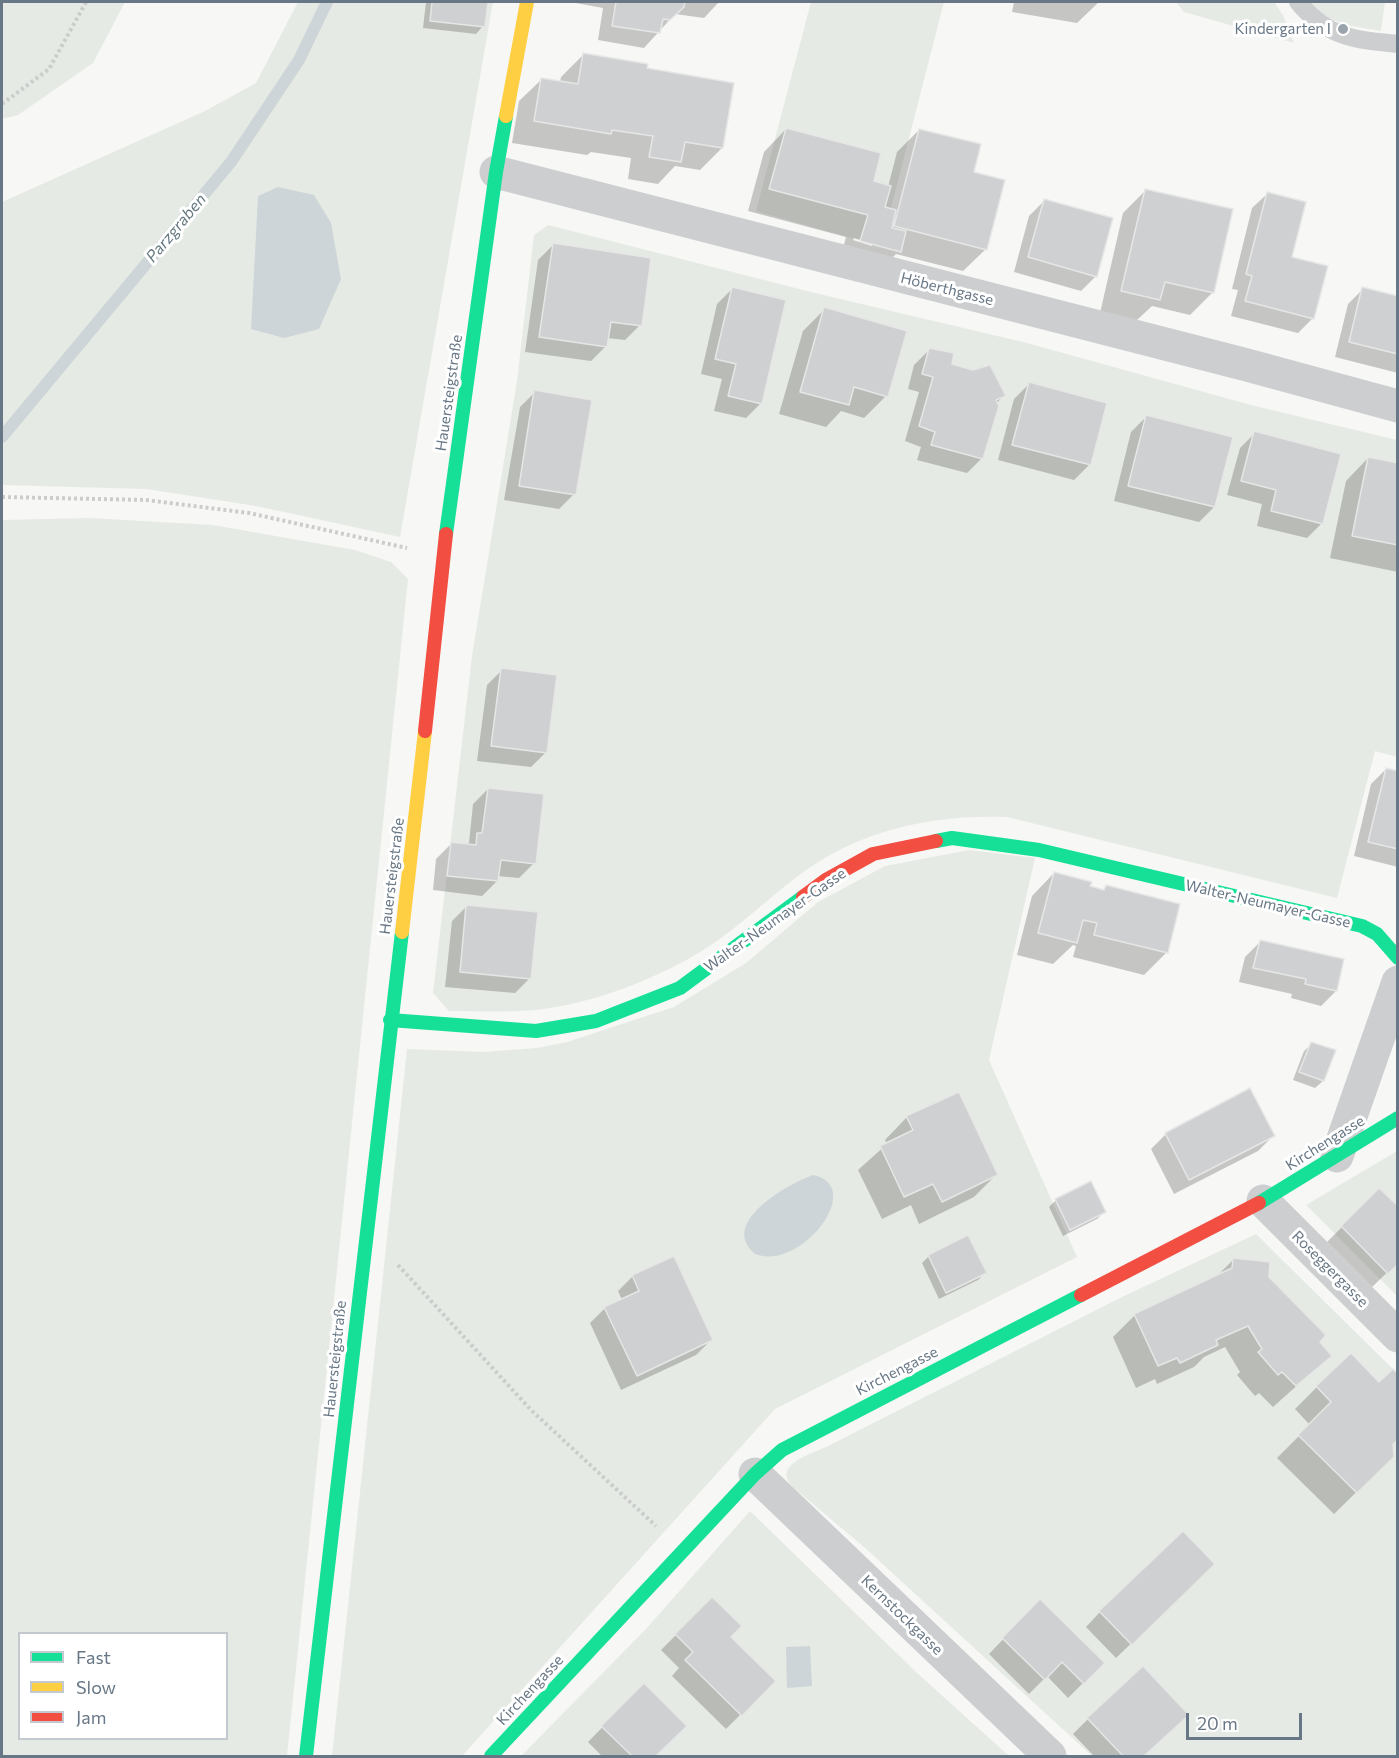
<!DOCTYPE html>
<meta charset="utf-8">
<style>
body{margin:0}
#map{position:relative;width:1399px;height:1758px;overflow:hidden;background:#f7f7f6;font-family:Commissioner,sans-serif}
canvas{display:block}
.frame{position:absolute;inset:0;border:3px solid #687785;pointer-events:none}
.legend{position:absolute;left:18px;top:1632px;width:210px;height:108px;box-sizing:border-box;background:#fff;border:2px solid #c3c9ce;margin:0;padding:8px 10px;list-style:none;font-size:18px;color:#687785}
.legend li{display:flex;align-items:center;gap:12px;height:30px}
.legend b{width:30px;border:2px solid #c3c9ce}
.scale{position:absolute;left:1186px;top:1713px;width:116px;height:27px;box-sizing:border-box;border:3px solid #687785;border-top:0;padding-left:8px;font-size:18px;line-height:21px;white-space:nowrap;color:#687785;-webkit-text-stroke:4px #fff;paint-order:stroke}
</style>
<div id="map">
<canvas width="1399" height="1758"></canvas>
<div class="frame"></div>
<ul class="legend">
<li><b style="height:8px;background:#16e098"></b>Fast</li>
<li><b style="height:8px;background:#ffcf43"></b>Slow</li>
<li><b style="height:8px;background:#f24e42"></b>Jam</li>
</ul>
<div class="scale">20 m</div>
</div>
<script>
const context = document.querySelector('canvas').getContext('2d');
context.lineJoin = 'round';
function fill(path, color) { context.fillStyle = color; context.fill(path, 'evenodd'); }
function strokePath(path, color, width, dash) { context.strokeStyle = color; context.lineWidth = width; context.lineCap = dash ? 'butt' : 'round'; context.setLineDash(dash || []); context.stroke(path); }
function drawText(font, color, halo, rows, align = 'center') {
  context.font = font + ' Commissioner,sans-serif'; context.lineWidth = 6; context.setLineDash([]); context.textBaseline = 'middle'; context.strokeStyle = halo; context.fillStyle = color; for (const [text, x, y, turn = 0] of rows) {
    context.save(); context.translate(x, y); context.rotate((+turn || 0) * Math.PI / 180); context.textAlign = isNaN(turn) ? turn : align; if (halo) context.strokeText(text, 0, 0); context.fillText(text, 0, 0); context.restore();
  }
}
fill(new Path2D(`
 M 2,2 L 125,2 L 93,63 L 18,115 L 2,119 Z
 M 298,2 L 493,2 L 400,537 L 256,506 L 146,489 L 2,485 L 2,202 L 205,111 L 256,83 Z
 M 811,2 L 944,2 L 891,208 L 879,246 L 756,211 Z
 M 1176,2 L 1274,2 L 1283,15 L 1294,43 L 1184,12 Z
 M 1310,2 L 1385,2 L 1381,31 C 1354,26 1328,25 1310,2 Z
 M 548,225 L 815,293 L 1027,343 L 1251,405 L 1397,440 L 1397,757 L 1375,751 L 1337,898 L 1007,817 C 930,814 855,831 794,879 C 762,904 732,933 697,954 C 650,981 598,1001 544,1009 C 513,1013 480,1011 449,1011 L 433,993 L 472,656 L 517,381 L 534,235 Z
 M 89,518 L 213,525 L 355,550 L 391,562 L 408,579 L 287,1756 L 2,1756 L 2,520 ZM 20,1634 L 226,1634 L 226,1738 L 20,1738 Z
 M 969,850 L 1035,858 L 989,1060 L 1077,1257 L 775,1409 L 462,1756 L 332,1756 L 407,1049 L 483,1052 L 537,1048 L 567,1042 L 674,1007 L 746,963 L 818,902 L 885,866 Z
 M 1397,1151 L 1397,1296 L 1306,1205 Z
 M 1256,1234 L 1397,1373 L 1397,1756 L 1092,1756 L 864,1547 L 795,1489 C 769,1465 810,1455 828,1446 L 1122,1297 Z
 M 750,1511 L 916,1672 L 1009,1756 L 521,1756 L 646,1629 Z`), '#e6eae4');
fill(new Path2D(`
 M 278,187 L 314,195 L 331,223 L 341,279 L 319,329 L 284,338 L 251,329 L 258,196 Z
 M 813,1175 C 867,1186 801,1272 755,1254 C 718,1223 788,1184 813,1175 Z
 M 810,1646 L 812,1686 L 787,1688 L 786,1647 Z`), '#ced5d8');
fill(new Path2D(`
 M 426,2 L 486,2 L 483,26 L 476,34 L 423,28 Z
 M 570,2 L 719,2 L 704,18 L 675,14 L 644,48 L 598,40 L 603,8 Z
 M 1014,2 L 1099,2 L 1077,23 L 1012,12 Z
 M 583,55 L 646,69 L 722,148 L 700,170 L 675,166 L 658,184 L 628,179 L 631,158 L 591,152 L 587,155 L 512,143 L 519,101 L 542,79 L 560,82 L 561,77 Z
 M 786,129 L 872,182 L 888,187 L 897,152 L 919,130 L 972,173 L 986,249 L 963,271 L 896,254 L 877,273 L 839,263 L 846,237 L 748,211 L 764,152 ZM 854,238 L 872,243 L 872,246 L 853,240 Z
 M 1145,191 L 1231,210 L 1212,293 L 1190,315 L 1152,306 L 1136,321 L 1100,313 L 1123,213 Z
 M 1267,194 L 1313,318 L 1298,333 L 1231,316 L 1238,290 L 1232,289 L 1252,208 Z
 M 1044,201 L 1096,276 L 1081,291 L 1014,272 L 1029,216 Z
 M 553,245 L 640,325 L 625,340 L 607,338 L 606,346 L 591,361 L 525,352 L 538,260 Z
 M 732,289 L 761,403 L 746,418 L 714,411 L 722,379 L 701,374 L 717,304 Z
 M 1363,289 L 1398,298 L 1398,373 L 1335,357 L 1348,304 Z
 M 825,309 L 886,396 L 864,418 L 841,411 L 826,427 L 779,414 L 803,331 Z
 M 929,350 L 1004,395 L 996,404 L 982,458 L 967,473 L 917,460 L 921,447 L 905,441 L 919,392 L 908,389 L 914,365 Z
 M 1029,384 L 1105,404 L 1089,465 L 1074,480 L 998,460 L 1014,399 Z
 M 535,392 L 574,494 L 559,509 L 504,500 L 520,407 Z
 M 1146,417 L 1214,507 L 1199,522 L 1114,501 L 1131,432 Z
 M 1255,433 L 1322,523 L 1307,538 L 1257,526 L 1262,504 L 1227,495 L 1240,448 Z
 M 1368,458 L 1398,464 L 1398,572 L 1330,558 L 1346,481 Z
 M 502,670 L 546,752 L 531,767 L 477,761 L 487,685 Z
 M 1386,769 L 1398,772 L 1398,867 L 1354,856 L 1371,784 Z
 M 488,789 L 534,863 L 519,878 L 497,876 L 497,881 L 482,896 L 433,890 L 436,859 L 451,844 L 469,843 L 473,804 Z
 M 1054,873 L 1088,888 L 1102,891 L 1106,887 L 1166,953 L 1144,975 L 1073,957 L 1076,946 L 1073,945 L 1053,964 L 1017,955 L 1032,896 Z
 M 467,906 L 530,978 L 515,993 L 445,987 L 452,921 Z
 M 1260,942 L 1336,991 L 1321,1006 L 1291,998 L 1292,994 L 1239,982 L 1245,957 Z
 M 1312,1044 L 1334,1051 L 1323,1081 L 1315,1088 L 1293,1080 L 1304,1051 Z
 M 907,1117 L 996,1175 L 974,1197 L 919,1224 L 911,1205 L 882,1219 L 858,1170 L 887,1144 L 885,1140 Z
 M 1166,1134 L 1273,1136 L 1258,1151 L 1174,1194 L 1151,1149 Z
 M 1379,1190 L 1398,1262 L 1372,1287 L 1327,1242 Z
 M 1056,1200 L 1104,1212 L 1097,1219 L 1063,1236 L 1049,1207 Z
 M 929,1256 L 985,1273 L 978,1280 L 939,1299 L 922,1263 Z
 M 1234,1259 L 1267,1278 L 1330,1356 L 1273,1407 L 1259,1393 L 1255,1396 L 1237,1375 L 1240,1372 L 1225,1347 L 1204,1357 L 1194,1367 L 1157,1384 L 1155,1379 L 1136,1388 L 1113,1337 L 1135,1315 L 1216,1277 Z
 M 633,1276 L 711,1340 L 696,1355 L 621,1390 L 590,1323 L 605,1308 L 622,1300 L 618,1291 Z
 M 1317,1387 L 1392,1443 L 1393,1456 L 1334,1514 L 1277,1458 L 1310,1425 L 1295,1409 Z
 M 1198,1579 L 1116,1658 L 1086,1627 L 1100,1612 Z
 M 712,1599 L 729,1638 L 774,1681 L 726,1729 L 672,1676 L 679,1668 L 661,1650 Z
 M 1040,1601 L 1103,1663 L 1068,1698 L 1047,1676 L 1029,1694 L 989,1654 Z
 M 644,1685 L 685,1726 L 654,1756 L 602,1756 L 588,1742 Z
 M 1088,1719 L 1172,1730 L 1143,1756 L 1094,1756 L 1073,1734 Z`), '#0003');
strokePath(new Path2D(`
 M 2,437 L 231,162 L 299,60 L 327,2`), '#ced5d8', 12);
const building = new Path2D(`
 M 432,2 L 488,2 L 485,27 L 430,21 Z
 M 616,2 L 685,2 L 684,7 L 670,20 L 663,19 L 660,33 L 612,26 Z
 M 583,53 L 648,64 L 647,68 L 734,83 L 723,148 L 685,142 L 681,162 L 649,157 L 653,136 L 612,130 L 611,134 L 534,121 L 541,78 L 578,84 Z
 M 786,128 L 881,153 L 874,181 L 891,186 L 885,207 L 896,210 L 892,228 L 906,231 L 901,252 L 860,241 L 868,215 L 769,189 Z
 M 919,129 L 981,144 L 974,172 L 1005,180 L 987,250 L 894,226 Z
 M 1145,189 L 1233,209 L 1214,293 L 1165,282 L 1160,300 L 1121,291 Z
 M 1267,192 L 1306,202 L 1292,257 L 1328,266 L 1314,319 L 1245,301 L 1252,276 L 1246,274 Z
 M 1044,199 L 1113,218 L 1097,277 L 1028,257 Z
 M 553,243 L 651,258 L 642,326 L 611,322 L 607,347 L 539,337 Z
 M 732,287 L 786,300 L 762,404 L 728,396 L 736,364 L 715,359 Z
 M 1362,287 L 1398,296 L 1398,354 L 1349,342 Z
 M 824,307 L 907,331 L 888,397 L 854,387 L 849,405 L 800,392 Z
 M 929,348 L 954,353 L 952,364 L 973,370 L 990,365 L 1006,396 L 996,400 L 999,406 L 983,459 L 931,445 L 935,432 L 919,426 L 933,377 L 922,374 Z
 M 1029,382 L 1107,403 L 1091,465 L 1012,445 Z
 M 534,390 L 592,400 L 576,495 L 519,486 Z
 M 1146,415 L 1233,437 L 1215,507 L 1128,486 Z
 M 1254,431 L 1341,454 L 1323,524 L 1271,511 L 1276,490 L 1241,481 Z
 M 1368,457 L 1398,463 L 1398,545 L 1352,536 Z
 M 501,668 L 557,675 L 547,753 L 491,746 Z
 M 1386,768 L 1398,771 L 1398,849 L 1368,842 Z
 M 488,788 L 544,794 L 536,864 L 501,860 L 498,881 L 447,876 L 451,842 L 476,845 L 477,833 L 482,833 Z
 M 1054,872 L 1092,882 L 1090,886 L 1104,890 L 1106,885 L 1180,904 L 1168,953 L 1094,935 L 1097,923 L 1083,920 L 1077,943 L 1038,933 Z
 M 466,905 L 538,912 L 531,979 L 460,972 Z
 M 1260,940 L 1344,959 L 1337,991 L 1305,984 L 1306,979 L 1253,968 Z
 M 1311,1042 L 1336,1050 L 1324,1081 L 1299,1072 Z
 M 1250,1088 L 1275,1136 L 1189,1180 L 1165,1133 Z
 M 959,1092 L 998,1175 L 942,1202 L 933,1184 L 904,1197 L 880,1146 L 913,1130 L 906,1116 Z
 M 1091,1181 L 1106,1212 L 1070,1230 L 1055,1199 Z
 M 1379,1188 L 1398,1206 L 1398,1264 L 1388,1274 L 1341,1226 Z
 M 968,1235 L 987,1273 L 946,1293 L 928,1255 Z
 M 674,1256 L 713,1340 L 637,1376 L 604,1307 L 639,1291 L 632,1275 Z
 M 1233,1258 L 1270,1262 L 1269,1277 L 1326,1335 L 1320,1342 L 1332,1356 L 1296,1386 L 1282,1372 L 1278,1375 L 1258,1352 L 1262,1349 L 1248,1326 L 1216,1340 L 1218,1345 L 1180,1363 L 1177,1358 L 1158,1366 L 1134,1314 L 1232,1268 Z
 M 1351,1353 L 1379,1382 L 1393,1369 L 1398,1374 L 1398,1440 L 1393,1444 L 1394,1457 L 1357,1493 L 1298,1435 L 1331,1402 L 1316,1386 Z
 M 1183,1531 L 1215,1564 L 1132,1645 L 1099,1611 Z
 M 712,1597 L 742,1626 L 731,1637 L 776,1681 L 742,1716 L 685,1660 L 693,1652 L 675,1634 Z
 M 1040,1599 L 1105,1663 L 1084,1684 L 1062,1662 L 1045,1680 L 1002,1638 Z
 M 1143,1666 L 1189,1715 L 1144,1756 L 1123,1756 L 1087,1718 Z
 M 644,1683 L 687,1726 L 656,1756 L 632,1756 L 601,1726 Z`);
fill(building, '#cfd0d1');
strokePath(building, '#e6e6e6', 1.5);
strokePath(new Path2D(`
 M 2,104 L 49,69 L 86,2
 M 2,497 L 146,500 L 249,513 L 407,548
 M 398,1265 L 531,1410 L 656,1526`), '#cbcccc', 4, [3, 3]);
strokePath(new Path2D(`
 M 1298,2 C 1327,37 1354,40 1398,44`), '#cccecf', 18);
strokePath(new Path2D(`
 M 496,172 L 1247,365 L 1398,406
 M 1337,1156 L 1398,982
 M 1263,1201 L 1398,1336
 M 755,1474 L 1050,1756`), '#cccecf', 33);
strokePath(new Path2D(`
 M 446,534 L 496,172 L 506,116
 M 936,841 L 952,838 L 1039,850 L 1362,926 L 1377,934 L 1398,958
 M 390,1020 L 536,1031 L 596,1021 L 680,988 L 803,897
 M 1259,1203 L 1398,1118
 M 306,1756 L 402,932
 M 491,1756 L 755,1474 L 782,1450 L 1081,1295`), '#16e098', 14);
strokePath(new Path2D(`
 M 506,116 L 527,2
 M 402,932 L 425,731`), '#ffcf43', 14);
strokePath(new Path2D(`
 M 425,731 L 446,534
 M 803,897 L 826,880 L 873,854 L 936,841
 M 1081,1295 L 1259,1203`), '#f24e42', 14);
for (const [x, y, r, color] of [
 [1343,29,6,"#9aa4ad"]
]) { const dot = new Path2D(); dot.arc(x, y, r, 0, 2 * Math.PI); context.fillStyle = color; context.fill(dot); strokePath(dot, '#fff', 2); }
drawText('15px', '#687785', '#fff', [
 ["Kindergarten I",1331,29]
], 'right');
drawText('15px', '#687785', '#fff', [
 ["Höberthgasse",947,289,14],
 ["Hauersteigstraße",449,393,-82],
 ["Hauersteigstraße",392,876,-83],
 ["Walter-Neumayer-Gasse",1268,904,13],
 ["Walter-Neumayer-Gasse",775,920,-35],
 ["Kirchengasse",1325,1143,-32],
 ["Roseggergasse",1330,1269,45],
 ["Hauersteigstraße",335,1359,-84],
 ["Kirchengasse",897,1371,-27],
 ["Kernstockgasse",902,1615,44],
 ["Kirchengasse",530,1690,-47]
]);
drawText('italic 16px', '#637881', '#fff', [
 ["Parzgraben",176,228,-50]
]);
</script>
